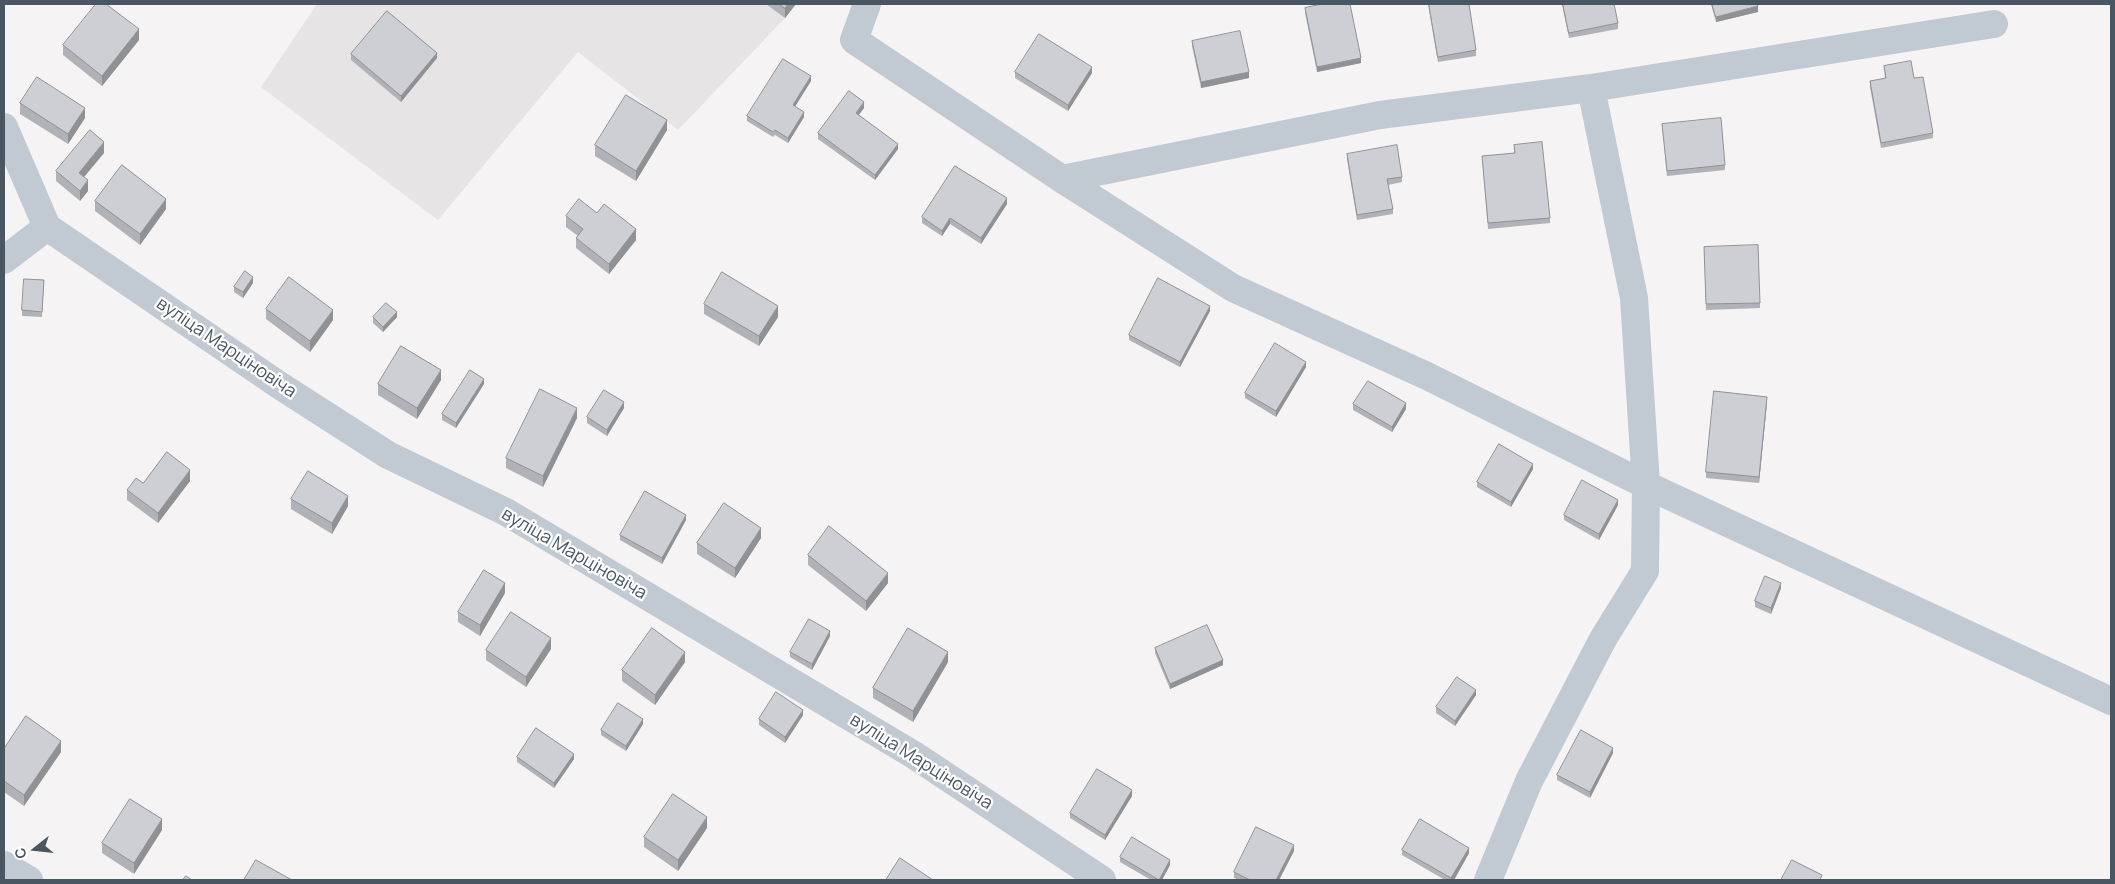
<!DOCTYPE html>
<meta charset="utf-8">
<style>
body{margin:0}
#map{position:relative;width:2115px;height:884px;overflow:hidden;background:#f5f3f3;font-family:Manrope,sans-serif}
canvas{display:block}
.frame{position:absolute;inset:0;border:5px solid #4a5661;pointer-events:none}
.north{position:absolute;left:10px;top:824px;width:50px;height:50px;-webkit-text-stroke:4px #fff;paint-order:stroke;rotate:254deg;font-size:14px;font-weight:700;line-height:20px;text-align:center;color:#4a5661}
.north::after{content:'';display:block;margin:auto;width:18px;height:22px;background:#4a5661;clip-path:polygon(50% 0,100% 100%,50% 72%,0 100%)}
</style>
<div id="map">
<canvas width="2115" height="884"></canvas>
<div class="frame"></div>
<div class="north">С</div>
</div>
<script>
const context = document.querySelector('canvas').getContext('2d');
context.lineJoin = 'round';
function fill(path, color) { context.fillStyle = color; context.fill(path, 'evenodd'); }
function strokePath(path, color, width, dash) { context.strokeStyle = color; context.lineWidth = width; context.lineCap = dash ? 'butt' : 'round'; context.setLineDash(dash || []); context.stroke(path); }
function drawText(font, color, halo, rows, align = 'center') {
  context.font = font + ' Manrope,sans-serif'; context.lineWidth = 4.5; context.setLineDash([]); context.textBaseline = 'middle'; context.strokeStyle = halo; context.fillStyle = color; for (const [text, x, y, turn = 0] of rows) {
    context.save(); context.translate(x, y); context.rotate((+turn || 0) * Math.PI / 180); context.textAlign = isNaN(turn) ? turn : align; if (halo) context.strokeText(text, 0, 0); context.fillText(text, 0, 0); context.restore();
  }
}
fill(new Path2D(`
 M 317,4 L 796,4 L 785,18 L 678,130 L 578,52 L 438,220 L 261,87 Z`), '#e6e4e5');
strokePath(new Path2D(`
 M 867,4 L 854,40 L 1062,179 L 1233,288 L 1427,376 L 1646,485 L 2111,701
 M 4,127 L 47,227
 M 1062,179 L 1380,115 L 1591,88 L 1994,24
 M 47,227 L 279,385 L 388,455 L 506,512 L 914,755 L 1102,880
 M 4,260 L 47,227
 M 4,865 L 29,880
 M 1488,880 L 1529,781 L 1603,639 L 1645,571 L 1646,485 L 1634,298 L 1591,88`), '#c1cad2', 28);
fill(new Path2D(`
 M 766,4 L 796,4 L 785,18 Z
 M 1428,4 L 1469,4 L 1476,50 L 1476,56 L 1438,62 Z
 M 1562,4 L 1614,4 L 1618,23 L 1618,29 L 1569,38 Z
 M 1711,4 L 1757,4 L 1758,12 L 1716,22 Z
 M 1305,8 L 1361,63 L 1317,72 L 1305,13 Z
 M 139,40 L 102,86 L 63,55 L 63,45 Z
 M 1192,41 L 1249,78 L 1201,88 L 1192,46 Z
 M 351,54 L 437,58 L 401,102 L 351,60 Z
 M 1884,66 L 1914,78 L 1933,133 L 1933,138 L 1881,148 L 1870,87 L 1870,81 L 1885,79 Z
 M 1015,72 L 1092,73 L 1068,111 L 1015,78 Z
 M 811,81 L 795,106 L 804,117 L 788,143 L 775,135 L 773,137 L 747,121 L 747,116 Z
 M 20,103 L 85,118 L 68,144 L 20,114 Z
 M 864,108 L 859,115 L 898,149 L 875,180 L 818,139 L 818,133 Z
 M 1662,124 L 1725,165 L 1725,170 L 1667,176 Z
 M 667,130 L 636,181 L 595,156 L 595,145 Z
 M 1514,145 L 1550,218 L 1550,223 L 1488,229 L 1482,156 L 1514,154 Z
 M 104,153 L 84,177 L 88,191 L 80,201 L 56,181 L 56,171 Z
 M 1347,154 L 1402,177 L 1402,182 L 1388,185 L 1393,209 L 1393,214 L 1357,220 L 1347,159 Z
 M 95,201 L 166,209 L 140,245 L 95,211 Z
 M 1007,204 L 981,244 L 950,224 L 942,236 L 922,223 L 922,217 Z
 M 597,213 L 636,240 L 609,274 L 576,248 L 576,238 L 578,236 L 566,227 L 566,216 Z
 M 1704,247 L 1760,303 L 1760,308 L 1706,310 Z
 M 44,280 L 42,317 L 22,316 L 22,310 Z
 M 253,283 L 243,298 L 234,292 L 234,287 Z
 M 704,304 L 778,317 L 759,346 L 704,314 Z
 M 266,309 L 333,320 L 310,352 L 266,319 Z
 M 1210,311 L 1180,367 L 1129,340 L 1129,335 Z
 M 373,317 L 397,317 L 383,332 L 373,323 Z
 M 1306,367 L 1276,417 L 1245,398 L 1245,393 Z
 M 441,380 L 417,419 L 378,395 L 378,384 Z
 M 484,384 L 456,428 L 442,420 L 442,414 Z
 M 1767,402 L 1759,483 L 1706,478 L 1706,472 Z
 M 1353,404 L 1406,409 L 1392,432 L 1353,410 Z
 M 624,408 L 607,436 L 587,423 L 587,417 Z
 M 577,418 L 543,487 L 506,468 L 506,458 Z
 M 1533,469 L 1511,507 L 1477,487 L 1477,482 Z
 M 190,481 L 158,523 L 127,500 L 127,490 L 143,483 Z
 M 291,499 L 348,506 L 332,534 L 291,509 Z
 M 1618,505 L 1599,540 L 1564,520 L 1564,515 Z
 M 686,520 L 662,564 L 620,540 L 620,535 Z
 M 761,538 L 735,578 L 697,554 L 697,543 Z
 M 808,555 L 888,583 L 866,611 L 808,565 Z
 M 1781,588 L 1771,614 L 1755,607 L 1755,601 Z
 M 505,593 L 480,636 L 458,622 L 458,612 Z
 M 830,636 L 812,670 L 790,657 L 790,652 Z
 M 1155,648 L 1223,665 L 1170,689 L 1155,653 Z
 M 551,649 L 526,687 L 486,660 L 486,650 Z
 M 685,662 L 655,705 L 622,681 L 622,670 Z
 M 948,662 L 913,722 L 873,698 L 873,688 Z
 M 1476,695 L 1455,726 L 1436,713 L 1436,707 Z
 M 803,715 L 785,743 L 759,725 L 759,719 Z
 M 643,724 L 626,751 L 601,735 L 601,730 Z
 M 4,749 L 61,752 L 24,806 L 4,792 Z
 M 1613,753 L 1590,798 L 1557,780 L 1557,775 Z
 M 517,757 L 574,759 L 554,788 L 517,762 Z
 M 1132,796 L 1105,840 L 1070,818 L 1070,813 Z
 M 707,828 L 678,871 L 644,847 L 644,837 Z
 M 162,830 L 134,874 L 102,853 L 102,843 Z
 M 1402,850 L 1469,853 L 1454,880 L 1445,880 L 1402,855 Z
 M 1294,851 L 1279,880 L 1239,880 L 1234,878 L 1234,872 Z
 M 1120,857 L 1170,865 L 1162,880 L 1151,880 L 1120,862 Z`), '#b0b2b7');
fill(new Path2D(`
 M 788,4 L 796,4 L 785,18 L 785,8 Z
 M 1758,6 L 1758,12 L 1716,22 L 1716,17 Z
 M 139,29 L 139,40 L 102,86 L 102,76 Z
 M 437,53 L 437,58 L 401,102 L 401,96 Z
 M 1361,58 L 1361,63 L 1317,72 L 1317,67 Z
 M 1092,67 L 1092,73 L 1068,111 L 1068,105 Z
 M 1249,72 L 1249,78 L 1201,88 L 1201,82 Z
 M 811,76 L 811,81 L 793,110 L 793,105 Z
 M 864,102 L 864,108 L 856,118 L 856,113 Z
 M 85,108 L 85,118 L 68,144 L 68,134 Z
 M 804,112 L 804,117 L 788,143 L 788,138 Z
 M 667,120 L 667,130 L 636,181 L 636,171 Z
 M 104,142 L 104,153 L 79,183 L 79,173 Z
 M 898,144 L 898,149 L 875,180 L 875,175 Z
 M 88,180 L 88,191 L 80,201 L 80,191 Z
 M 1007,198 L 1007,204 L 981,244 L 981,238 Z
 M 166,199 L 166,209 L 140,245 L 140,234 Z
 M 950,218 L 950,224 L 942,236 L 942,231 Z
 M 636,229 L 636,240 L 609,274 L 609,264 Z
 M 253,277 L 253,283 L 243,298 L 243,292 Z
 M 778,306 L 778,317 L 759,346 L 759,336 Z
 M 1210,306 L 1210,311 L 1180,367 L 1180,362 Z
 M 333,310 L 333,320 L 310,352 L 310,341 Z
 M 397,312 L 397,317 L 383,332 L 383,327 Z
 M 1306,362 L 1306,367 L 1276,417 L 1276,411 Z
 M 441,370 L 441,380 L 417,419 L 417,408 Z
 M 484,379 L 484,384 L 456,428 L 456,423 Z
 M 1767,397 L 1767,402 L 1759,483 L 1759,477 Z
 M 624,402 L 624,408 L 607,436 L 607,430 Z
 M 1406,403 L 1406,409 L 1392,432 L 1392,427 Z
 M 577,408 L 577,418 L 543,487 L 543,476 Z
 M 1533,464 L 1533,469 L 1511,507 L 1511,502 Z
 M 190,470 L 190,481 L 158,523 L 158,513 Z
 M 348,496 L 348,506 L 332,534 L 332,523 Z
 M 1618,500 L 1618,505 L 1599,540 L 1599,534 Z
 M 686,515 L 686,520 L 662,564 L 662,558 Z
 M 761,528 L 761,538 L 735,578 L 735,568 Z
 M 888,573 L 888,583 L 866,611 L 866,601 Z
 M 505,583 L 505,593 L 480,636 L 480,625 Z
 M 1781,583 L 1781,588 L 1771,614 L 1771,608 Z
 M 830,631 L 830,636 L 812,670 L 812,664 Z
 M 551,638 L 551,649 L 526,687 L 526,677 Z
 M 685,652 L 685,662 L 655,705 L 655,695 Z
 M 948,652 L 948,662 L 913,722 L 913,711 Z
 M 1223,660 L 1223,665 L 1170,689 L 1170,684 Z
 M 1476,690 L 1476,695 L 1455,726 L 1455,721 Z
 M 803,710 L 803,715 L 785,743 L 785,737 Z
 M 643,719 L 643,724 L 626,751 L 626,746 Z
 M 61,741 L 61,752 L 24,806 L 24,795 Z
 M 1613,748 L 1613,753 L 1590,798 L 1590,792 Z
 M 574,754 L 574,759 L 554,788 L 554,783 Z
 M 1132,790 L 1132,796 L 1105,840 L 1105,835 Z
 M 707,817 L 707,828 L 678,871 L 678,860 Z
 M 162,819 L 162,830 L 134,874 L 134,863 Z
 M 1294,845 L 1294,851 L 1279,880 L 1276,880 Z
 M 1469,848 L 1469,853 L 1454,880 L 1451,880 L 1451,878 Z
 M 1170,860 L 1170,865 L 1162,880 L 1159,880 Z`), '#909195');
const building = new Path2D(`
 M 96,4 L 106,4 L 139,29 L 102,76 L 63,45 Z
 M 779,4 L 788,4 L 785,8 Z
 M 1322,4 L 1350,4 L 1361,58 L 1317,67 L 1305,8 Z
 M 1429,4 L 1469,4 L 1476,50 L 1438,57 Z
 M 1563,4 L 1614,4 L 1618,23 L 1569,33 Z
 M 1712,4 L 1757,4 L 1758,6 L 1716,17 Z
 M 387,11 L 437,53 L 401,96 L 351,54 Z
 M 1240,31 L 1249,72 L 1201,82 L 1192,41 Z
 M 1039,34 L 1092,67 L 1068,105 L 1015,72 Z
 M 783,59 L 811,76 L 793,105 L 804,112 L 788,138 L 775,130 L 773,132 L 747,116 Z
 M 1911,61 L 1914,78 L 1923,77 L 1933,133 L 1881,143 L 1870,81 L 1886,78 L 1884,66 Z
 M 37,77 L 85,108 L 68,134 L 20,103 Z
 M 849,91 L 864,102 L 856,113 L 898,144 L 875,175 L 818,133 Z
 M 626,95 L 667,120 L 636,171 L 595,145 Z
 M 1721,118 L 1725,165 L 1667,171 L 1662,124 Z
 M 90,130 L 104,142 L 79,173 L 88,180 L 80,191 L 56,171 Z
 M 1542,142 L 1550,218 L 1488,223 L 1482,156 L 1515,153 L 1514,145 Z
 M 1397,145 L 1402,177 L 1387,179 L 1393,209 L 1357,215 L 1347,154 Z
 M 122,165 L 166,199 L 140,234 L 95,201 Z
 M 955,166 L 1007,198 L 981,238 L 950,218 L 942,231 L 922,217 Z
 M 579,199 L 597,213 L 604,204 L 636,229 L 609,264 L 576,238 L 583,229 L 566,216 Z
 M 1758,245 L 1760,303 L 1706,304 L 1704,247 Z
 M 245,271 L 253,277 L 243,292 L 234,287 Z
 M 722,272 L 778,306 L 759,336 L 704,304 Z
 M 289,277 L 333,310 L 310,341 L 266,309 Z
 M 1158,278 L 1210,306 L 1180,362 L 1129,335 Z
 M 24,279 L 44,280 L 42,312 L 22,310 Z
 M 386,303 L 397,312 L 383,327 L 373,317 Z
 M 1275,343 L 1306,362 L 1276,411 L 1245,393 Z
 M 401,346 L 441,370 L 417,408 L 378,384 Z
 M 470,370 L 484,379 L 456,423 L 442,414 Z
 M 1368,381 L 1406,403 L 1392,427 L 1353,404 Z
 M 540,389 L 577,408 L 543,476 L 506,458 Z
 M 604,390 L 624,402 L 607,430 L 587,417 Z
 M 1714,391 L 1767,397 L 1759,477 L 1706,472 Z
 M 1499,444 L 1533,464 L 1511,502 L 1477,482 Z
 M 167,452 L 190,470 L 158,513 L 127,490 L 136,478 L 143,483 Z
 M 308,471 L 348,496 L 332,523 L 291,499 Z
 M 1582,480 L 1618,500 L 1599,534 L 1564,515 Z
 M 645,491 L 686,515 L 662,558 L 620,535 Z
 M 724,503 L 761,528 L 735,568 L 697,543 Z
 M 829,526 L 888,573 L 866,601 L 808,555 Z
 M 484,570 L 505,583 L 480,625 L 458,612 Z
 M 1765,576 L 1781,583 L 1771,608 L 1755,601 Z
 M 511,612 L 551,638 L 526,677 L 486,650 Z
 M 809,619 L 830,631 L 812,664 L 790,652 Z
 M 1207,625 L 1223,660 L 1170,684 L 1155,648 Z
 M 652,628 L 685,652 L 655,695 L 622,670 Z
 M 908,628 L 948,652 L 913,711 L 873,688 Z
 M 1457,677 L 1476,690 L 1455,721 L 1436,707 Z
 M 776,692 L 803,710 L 785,737 L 759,719 Z
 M 618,703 L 643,719 L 626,746 L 601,730 Z
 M 26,716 L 61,741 L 24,795 L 4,781 L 4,749 Z
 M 536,728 L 574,754 L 554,783 L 517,757 Z
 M 1581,730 L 1613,748 L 1590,792 L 1557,775 Z
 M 1097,769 L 1132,790 L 1105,835 L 1070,813 Z
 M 673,794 L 707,817 L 678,860 L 644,837 Z
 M 130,799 L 162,819 L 134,863 L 102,843 Z
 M 1420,819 L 1469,848 L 1451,878 L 1402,850 Z
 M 1256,827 L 1294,845 L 1276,880 L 1250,880 L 1234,872 Z
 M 1132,837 L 1170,860 L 1159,880 L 1120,857 Z
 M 900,858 L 933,880 L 886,880 Z
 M 256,860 L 292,880 L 244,880 Z
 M 1792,860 L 1822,875 L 1820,880 L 1781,880 Z
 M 186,876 L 192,880 L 183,880 Z`);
fill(building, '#cdcfd5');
strokePath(building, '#909195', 1);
drawText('18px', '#4a5661', '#fff', [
 ["вуліца Марціновіча",226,348,34],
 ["вуліца Марціновіча",574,554,30],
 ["вуліца Марціновіча",921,762,32]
]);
</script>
